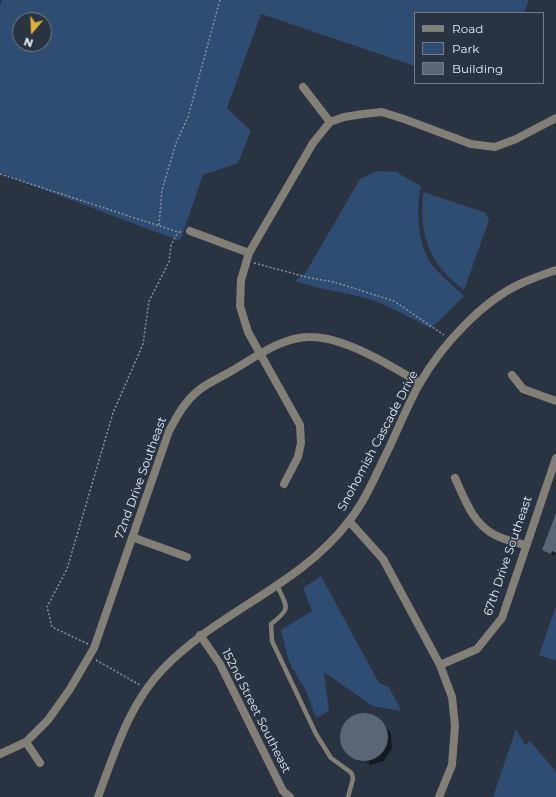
<!DOCTYPE html>
<style>
body{margin:0}
#map{position:relative;width:556px;height:797px;overflow:hidden;background:#293341;font-family:Montserrat,sans-serif}
canvas{display:block}
.legend{position:absolute;left:414px;top:12px;width:130px;height:72px;box-sizing:border-box;background:#293341;border:1px solid #747d89;margin:0;padding:5px 7px;list-style:none;font-size:12px;color:#e4ebf4}
.legend li{display:flex;align-items:center;gap:8px;height:20px}
.legend b{width:20px;border:1px solid #747d89}
.north{position:absolute;left:12px;top:12px;width:40px;height:40px;box-sizing:border-box;background:#293341;border:1px solid #747d89;border-radius:50%;rotate:199deg;font-size:11px;font-weight:700;line-height:16px;text-align:center;color:#e4ebf4}
.north::after{content:'';display:block;margin:auto;width:14px;height:18px;background:#deb133;clip-path:polygon(50% 0,100% 100%,50% 72%,0 100%)}
</style>
<div id="map">
<canvas width="556" height="797"></canvas>
<ul class="legend">
<li><b style="height:5px;background:#827f77"></b>Road</li>
<li><b style="height:11px;background:#2f4c72"></b>Park</li>
<li><b style="height:11px;background:#5a6675"></b>Building</li>
</ul>
<div class="north">N</div>
</div>
<script>
const context = document.querySelector('canvas').getContext('2d');
context.lineJoin = 'round';
function fill(path, color) { context.fillStyle = color; context.fill(path, 'evenodd'); }
function strokePath(path, color, width, dash) { context.strokeStyle = color; context.lineWidth = width; context.lineCap = dash ? 'butt' : 'round'; context.setLineDash(dash || []); context.stroke(path); }
function drawText(font, color, halo, rows, align = 'center') {
  context.font = font + ' Montserrat,sans-serif'; context.lineWidth = 3; context.setLineDash([]); context.textBaseline = 'middle'; context.strokeStyle = halo; context.fillStyle = color; for (const [text, x, y, turn = 0] of rows) {
    context.save(); context.translate(x, y); context.rotate((+turn || 0) * Math.PI / 180); context.textAlign = isNaN(turn) ? turn : align; if (halo) context.strokeText(text, 0, 0); context.fillText(text, 0, 0); context.restore();
  }
}
fill(new Path2D(`
 M 2,0 L 529,0 L 524,13 L 415,13 L 415,66 L 261,14 L 227,108 L 251,131 L 238,163 L 203,175 L 180,241 L 0,173 L 0,5 ZM 20,20 L 44,20 L 44,44 L 20,44 Z
 M 377,171 L 396,172 L 421,186 C 416,210 417,246 433,266 C 442,277 454,286 464,296 L 436,324 L 430,328 C 407,316 383,302 357,296 C 336,291 315,288 295,281 L 306,272 L 360,179 Z
 M 423,192 L 486,213 L 489,220 L 464,290 C 429,264 419,235 423,192 Z
 M 321,576 L 379,683 L 389,687 L 401,711 L 372,706 L 324,672 L 329,711 L 316,718 L 306,691 L 289,662 L 281,630 L 312,611 L 303,588 Z
 M 556,606 L 556,661 L 539,655 Z
 M 516,729 L 525,745 L 530,741 L 556,772 L 556,797 L 493,797 Z`), '#2f4c72');
fill(new Path2D(`
 M 555,515 L 556,515 L 556,554 L 554,555 L 543,550 Z
 M 369,714 L 376,716 L 391,733 L 392,748 L 384,761 L 370,765 L 353,758 L 369,764 L 369,762 L 350,755 L 342,742 L 341,735 L 348,721 L 354,716 Z`), '#0007');
fill(new Path2D(`
 M 556,513 L 556,553 L 552,551 L 551,554 L 542,550 Z
 M340 737a24 24 0 1 1 48 0a24 24 0 1 1-48 0Z`), '#5a6675');
strokePath(new Path2D(`
 M 0,174 L 178,232 L 183,232
 M 159,225 L 162,190 L 176,143 L 188,117 L 220,0
 M 254,263 L 310,278 L 334,282 L 394,301 L 444,335
 M 88,644 L 52,627 L 47,607 L 67,569 L 113,413 L 143,344 L 149,301 L 169,262 L 171,245 L 178,232
 M 96,660 L 140,685`), '#8a929e', 1.5, [2, 2]);
strokePath(new Path2D(`
 M 277,585 C 287,608 292,608 271,624 L 272,641 L 316,734 L 331,758 L 349,771 L 352,774 L 353,779 L 348,797`), '#827f77', 4.5);
strokePath(new Path2D(`
 M 303,87 L 330,122
 M 190,231 L 249,253
 M 512,375 L 523,389 L 556,401
 M 455,478 C 465,500 473,524 495,535 C 504,540 516,542 525,545
 M 284,484 L 298,457 L 301,443 L 300,425 L 248,332 L 240,306 L 241,280 L 249,253 L 313,143 L 330,122 L 344,117 L 363,114 L 382,112 L 404,119 L 471,144 L 495,147 L 516,139 L 556,118
 M 349,521 L 383,559 L 440,665 L 452,697 L 455,726 L 452,765 L 439,797
 M 132,537 L 187,557
 M 200,635 L 220,664 L 283,791 L 290,797
 M 440,665 L 477,649 L 502,618 L 556,458
 M 26,742 L 40,763
 M 0,754 L 26,742 L 48,720 L 70,689 L 94,648 L 169,431 C 177,416 185,401 199,390 C 208,383 219,378 228,373 C 253,359 282,336 311,337 C 345,337 391,366 420,383`), '#827f77', 8);
strokePath(new Path2D(`
 M 98,797 C 115,752 129,704 163,669 C 218,611 300,586 349,521 C 366,500 377,472 389,448 C 399,427 408,404 420,383 C 442,345 482,301 522,283 C 533,278 545,274 556,270`), '#827f77', 8);
drawText('12px', '#e4ebf4', '#293341', [
 ["Snohomish Cascade Drive",378,441,-62],
 ["72nd Drive Southeast",141,478,-70],
 ["67th Drive Southeast",508,556,-71],
 ["152nd Street Southeast",256,711,63]
]);
</script>
